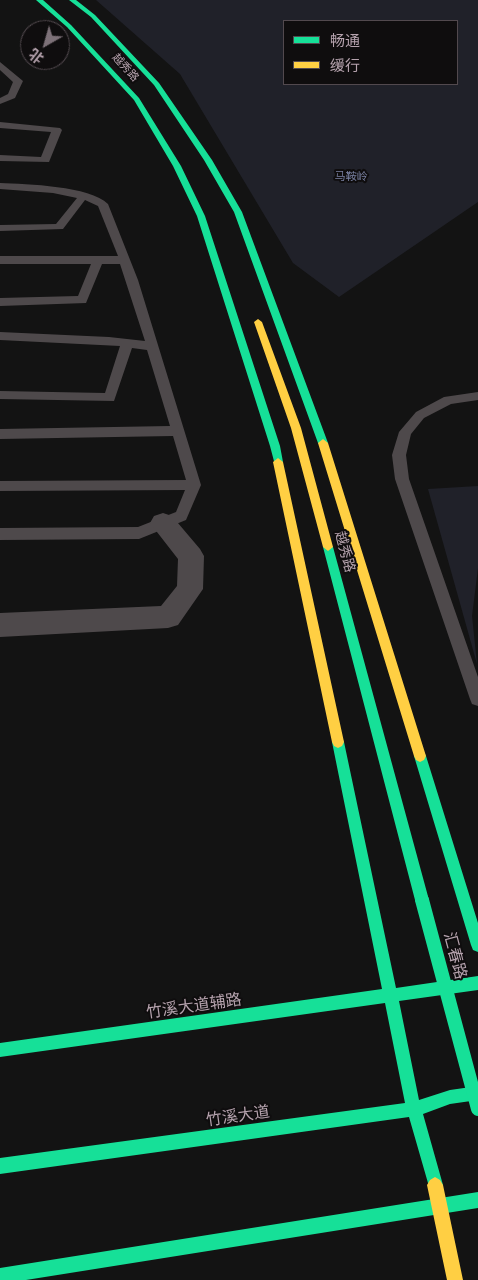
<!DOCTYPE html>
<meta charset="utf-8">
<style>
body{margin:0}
#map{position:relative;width:478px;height:1280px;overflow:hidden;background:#131313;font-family:"Roboto Condensed","Noto Sans SC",sans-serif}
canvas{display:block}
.legend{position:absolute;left:283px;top:20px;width:175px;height:65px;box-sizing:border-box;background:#0f0d0e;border:1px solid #52494e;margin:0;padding:6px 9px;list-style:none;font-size:15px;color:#b6a3ae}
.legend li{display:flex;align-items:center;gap:10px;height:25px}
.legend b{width:25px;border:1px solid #52494e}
.north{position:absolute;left:20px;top:20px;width:50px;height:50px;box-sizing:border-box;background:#0f0d0e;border:1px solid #52494e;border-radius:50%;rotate:218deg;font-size:14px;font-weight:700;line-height:20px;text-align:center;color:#b6a3ae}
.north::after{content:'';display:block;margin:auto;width:18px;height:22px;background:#7d7178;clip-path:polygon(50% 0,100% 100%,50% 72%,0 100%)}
</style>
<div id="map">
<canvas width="478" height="1280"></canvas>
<ul class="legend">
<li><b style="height:6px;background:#16e098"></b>畅通</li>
<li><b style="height:6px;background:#ffcf43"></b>缓行</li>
</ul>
<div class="north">北</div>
</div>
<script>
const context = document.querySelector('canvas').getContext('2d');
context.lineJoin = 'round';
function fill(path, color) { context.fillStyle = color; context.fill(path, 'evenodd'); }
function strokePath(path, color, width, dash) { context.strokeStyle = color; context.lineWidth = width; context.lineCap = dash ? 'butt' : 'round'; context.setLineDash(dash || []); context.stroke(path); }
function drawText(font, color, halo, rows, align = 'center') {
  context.font = font + ' "Roboto Condensed","Noto Sans SC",sans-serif'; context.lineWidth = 4; context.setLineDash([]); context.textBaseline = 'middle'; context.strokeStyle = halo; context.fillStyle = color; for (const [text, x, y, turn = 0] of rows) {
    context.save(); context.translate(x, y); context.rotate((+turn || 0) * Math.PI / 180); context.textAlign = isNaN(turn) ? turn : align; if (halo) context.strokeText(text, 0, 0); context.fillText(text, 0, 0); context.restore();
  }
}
fill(new Path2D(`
 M 96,0 L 478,0 L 478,202 L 339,297 L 293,263 L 180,74 ZM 284,21 L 457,21 L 457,84 L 284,84 Z
 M 478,486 L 478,568 L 472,616 L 477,664 L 428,489 Z`), '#202129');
fill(new Path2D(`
 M 0,62 L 23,81 L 15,98 L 0,104 L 0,98 L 8,94 L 13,82 L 0,70 Z
 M 0,122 L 60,128 L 62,130 L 49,162 L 0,161 L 0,155 L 41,157 L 51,132 L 0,128 Z
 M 0,183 C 27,184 90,186 108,204 L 138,280 L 201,485 L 186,520 L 139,539 L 0,540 L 0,528 L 138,527 L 176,512 L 185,490 L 0,491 L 0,481 L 186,480 L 173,436 L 0,439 L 0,429 L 170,426 L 147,350 L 132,348 L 114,401 L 0,399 L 0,391 L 105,393 L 120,346 L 0,340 L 0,332 L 109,337 L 145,341 L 120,264 L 102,264 L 86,303 L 0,306 L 0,298 L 78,296 L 91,264 L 0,264 L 0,256 L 118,256 L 98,206 L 85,200 L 63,229 L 0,231 L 0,225 L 56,224 L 77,198 L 53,193 L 0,189 Z
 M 478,392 L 478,400 L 451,404 L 424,418 L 411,434 L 406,455 L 409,479 L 478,677 L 478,706 L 472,704 L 470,699 L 395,479 L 392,455 L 399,432 L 416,412 L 444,397 Z`), '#4e494b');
fill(new Path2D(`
 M 163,513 L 172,516 L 200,549 L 204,556 L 203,589 L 178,625 L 168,628 L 0,637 L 0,613 L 161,606 L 177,586 L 178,559 L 150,523 L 154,516 Z`), '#4e494b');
fill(new Path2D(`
 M 36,0 L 43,0 L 71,25 L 139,98 L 181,166 L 205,216 L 280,446 L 283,462 L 281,465 L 275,465 L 270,446 L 197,216 L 173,166 L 134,100 L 67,27 Z
 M 69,0 L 76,0 L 95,15 L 159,83 L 212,160 L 242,212 L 328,443 L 326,446 L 323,447 L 318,443 L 234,212 L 204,160 L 154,85 L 91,17 Z
 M 328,543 L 333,547 L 429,900 L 427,905 L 422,907 L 417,905 L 415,900 L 323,547 Z
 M 338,736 L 342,738 L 344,742 L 396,988 L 478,976 L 478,990 L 399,1001 L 419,1100 L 450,1090 L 478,1086 L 478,1100 L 450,1104 L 423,1114 L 443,1185 L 440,1190 L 435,1193 L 430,1190 L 409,1117 L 0,1174 L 0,1158 L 405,1103 L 385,1003 L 0,1057 L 0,1043 L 382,989 L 332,742 L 334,738 Z
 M 420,750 L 424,752 L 426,756 L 478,923 L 478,952 L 473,950 L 471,945 L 414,756 L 416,752 Z
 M 478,1192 L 478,1208 L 26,1280 L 0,1280 L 0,1268 Z`), '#16e098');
fill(new Path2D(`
 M 258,319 L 262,322 L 301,428 L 333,547 L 328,551 L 323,547 L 291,428 L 254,322 Z
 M 323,439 L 328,443 L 426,756 L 424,760 L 420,762 L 416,760 L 414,756 L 318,443 Z
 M 278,458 L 283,462 L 344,742 L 342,746 L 338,748 L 334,746 L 332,742 L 273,462 Z
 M 435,1177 L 440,1180 L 443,1185 L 463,1280 L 447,1280 L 427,1185 L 430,1180 Z`), '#ffcf43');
strokePath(new Path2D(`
 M 422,900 L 478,1109`), '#16e098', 14);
drawText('11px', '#b6a3ae', '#0f0d0e', [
 ["越秀路",125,68,47]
]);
drawText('11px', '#7981a2', '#0f0d0e', [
 ["马鞍岭",351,177]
]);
drawText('14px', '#b6a3ae', '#0f0d0e', [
 ["越秀路",344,552,75]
]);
drawText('16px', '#b6a3ae', '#0f0d0e', [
 ["汇春路",454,956,75],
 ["竹溪大道辅路",194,1007,-8],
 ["竹溪大道",238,1117,-8]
]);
</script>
